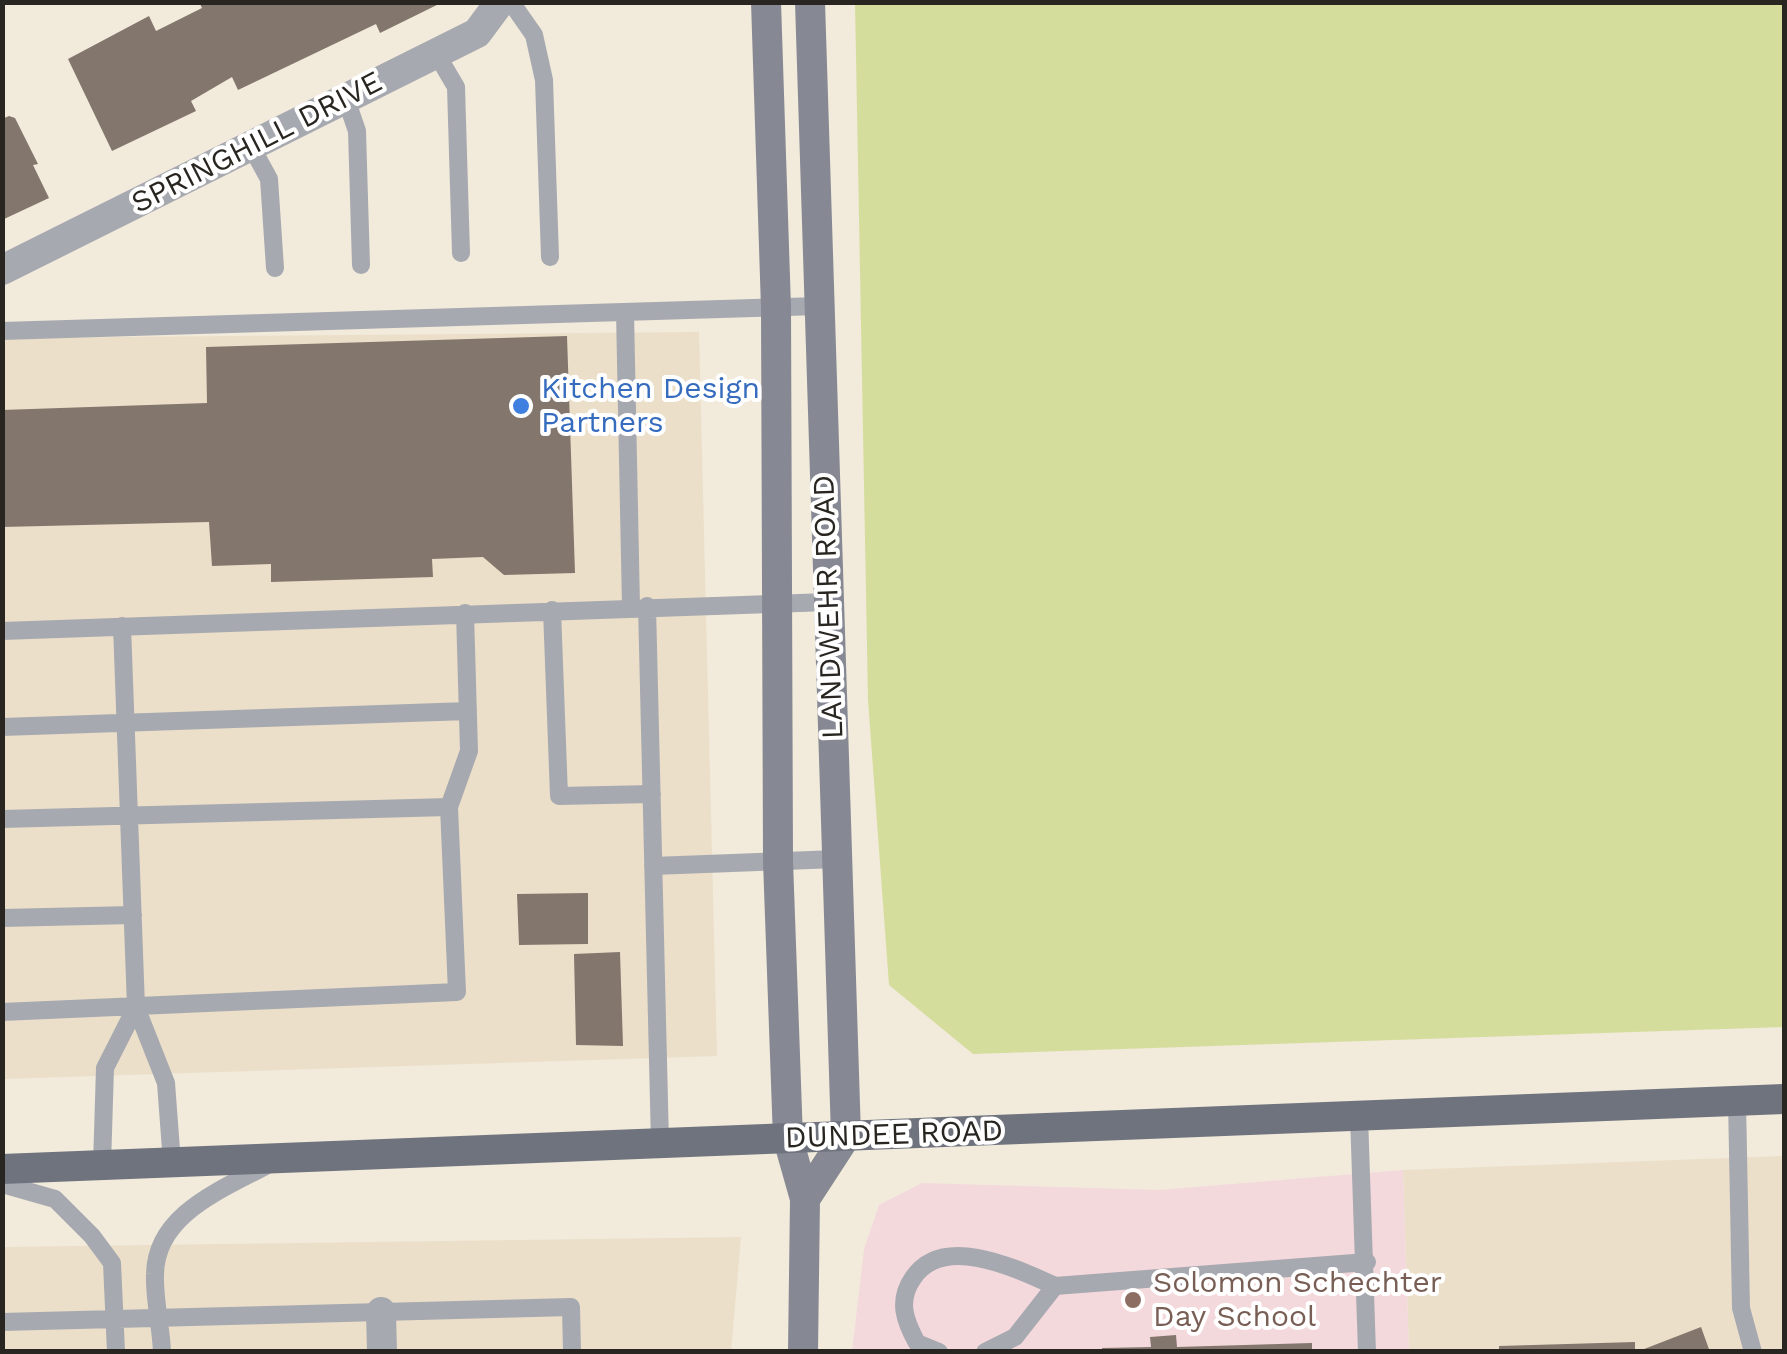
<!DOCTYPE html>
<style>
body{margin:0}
#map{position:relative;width:1787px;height:1354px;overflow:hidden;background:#f2eadb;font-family:"Work Sans",sans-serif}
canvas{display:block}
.frame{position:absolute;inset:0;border:5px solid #292621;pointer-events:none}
</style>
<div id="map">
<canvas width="1787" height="1354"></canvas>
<div class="frame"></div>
</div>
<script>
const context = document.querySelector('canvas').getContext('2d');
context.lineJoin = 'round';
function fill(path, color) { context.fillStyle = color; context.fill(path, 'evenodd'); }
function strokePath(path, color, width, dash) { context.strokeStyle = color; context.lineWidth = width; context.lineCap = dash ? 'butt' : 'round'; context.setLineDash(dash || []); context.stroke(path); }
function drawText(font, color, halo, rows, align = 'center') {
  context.font = font + ' "Work Sans",sans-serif'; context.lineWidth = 8; context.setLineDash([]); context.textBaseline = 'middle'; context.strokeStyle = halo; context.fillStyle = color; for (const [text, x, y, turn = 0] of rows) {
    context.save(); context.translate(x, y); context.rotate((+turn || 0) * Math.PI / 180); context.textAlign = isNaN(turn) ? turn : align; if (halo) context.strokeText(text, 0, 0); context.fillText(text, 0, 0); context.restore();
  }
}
fill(new Path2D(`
 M 699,332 L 717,1056 L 3,1079 L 2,338 Z
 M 1784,1156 L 1784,1351 L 1409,1351 L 1403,1170 Z
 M 741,1237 L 731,1352 L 3,1351 L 2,1247 Z`), '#ebdfc9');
fill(new Path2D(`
 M 1403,1170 L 1409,1351 L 852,1352 L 864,1249 L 879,1205 L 922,1183 L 1159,1190 Z`), '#f4d9dc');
fill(new Path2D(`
 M 855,3 L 1784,3 L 1784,1027 L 973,1054 L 889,985 L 868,700 Z`), '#d5dd9c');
fill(new Path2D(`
 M 199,2 L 443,2 L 380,33 L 376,24 L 238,90 L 232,77 L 191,101 L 196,111 L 112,151 L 68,59 L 149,16 L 156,31 L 202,8 Z
 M 9,116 L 15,118 L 38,164 L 33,165 L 49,198 L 2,220 L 2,119 Z
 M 567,336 L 575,573 L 504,575 L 483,557 L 432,559 L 433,577 L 271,582 L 271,564 L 212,566 L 209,522 L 2,527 L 2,410 L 207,403 L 206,347 Z
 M 588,893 L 588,944 L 519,945 L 517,894 Z
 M 620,952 L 623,1046 L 576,1045 L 574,954 Z
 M 1701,1327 L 1710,1352 L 1639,1352 L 1639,1351 Z
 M 1176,1335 L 1177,1347 L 1312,1343 L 1312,1352 L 1102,1352 L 1102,1348 L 1151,1347 L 1150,1337 Z
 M 1635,1342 L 1635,1352 L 1499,1352 L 1499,1346 Z`), '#83766d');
strokePath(new Path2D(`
 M 511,2 L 534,35 L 544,80 L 550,257
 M 436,53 L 456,87 L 461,253
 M 346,99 L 357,131 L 361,265
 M 251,146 L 269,179 L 275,268
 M 625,312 L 631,607
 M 2,331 L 819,306
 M 647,606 L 660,1143
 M 552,610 L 559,796 L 652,794
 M 122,626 L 136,1007 L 166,1083 L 172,1163
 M 2,631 L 828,602
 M 2,727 L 468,711
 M 2,819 L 449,807
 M 653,866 L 837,859
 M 2,918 L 133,915
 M 2,1012 L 457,992 L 449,807 L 469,751 L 465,613
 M 1737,1100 L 1741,1308 L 1753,1352
 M 1359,1116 L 1367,1352
 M 102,1165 L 105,1068 L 136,1007
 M 2,1184 L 55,1199 L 92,1236 L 112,1263 L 116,1352
 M 2,1322 L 571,1307 L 572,1352
 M 162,1352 C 161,1326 154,1299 155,1274 C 156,1213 224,1189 271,1163
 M 939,1352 L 917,1343 C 905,1321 897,1301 913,1278 C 943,1233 1015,1268 1055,1286 L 1367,1262
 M 985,1352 L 1015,1337 L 1055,1286`), '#a7a9b0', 18);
strokePath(new Path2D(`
 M 2,270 L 477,33 L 500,2
 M 381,1312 L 382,1352`), '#a7a9b0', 30);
strokePath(new Path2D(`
 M 766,2 L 776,308 L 778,861 L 788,1139 L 805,1199 L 803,1352
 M 805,1199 L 846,1136 L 810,2`), '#868993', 30);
strokePath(new Path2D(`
 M 2,1169 L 1784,1099`), '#6f737e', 30);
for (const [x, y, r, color] of [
 [521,406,10,"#3f7fe0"],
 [1133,1300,10,"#8d6e63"]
]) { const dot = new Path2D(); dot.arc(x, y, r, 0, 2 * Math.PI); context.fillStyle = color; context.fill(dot); strokePath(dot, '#fff', 4); }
drawText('30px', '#292621', '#fff', [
 ["SPRINGHILL DRIVE",257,143,-27],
 ["LANDWEHR ROAD",829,607,-92],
 ["DUNDEE ROAD",894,1135,-2]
]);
drawText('30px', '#366cbe', '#fff', [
 ["Kitchen Design",541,389],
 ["Partners",541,423]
], 'left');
drawText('30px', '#785e54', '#fff', [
 ["Solomon Schechter",1153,1283],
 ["Day School",1153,1317]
], 'left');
</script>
